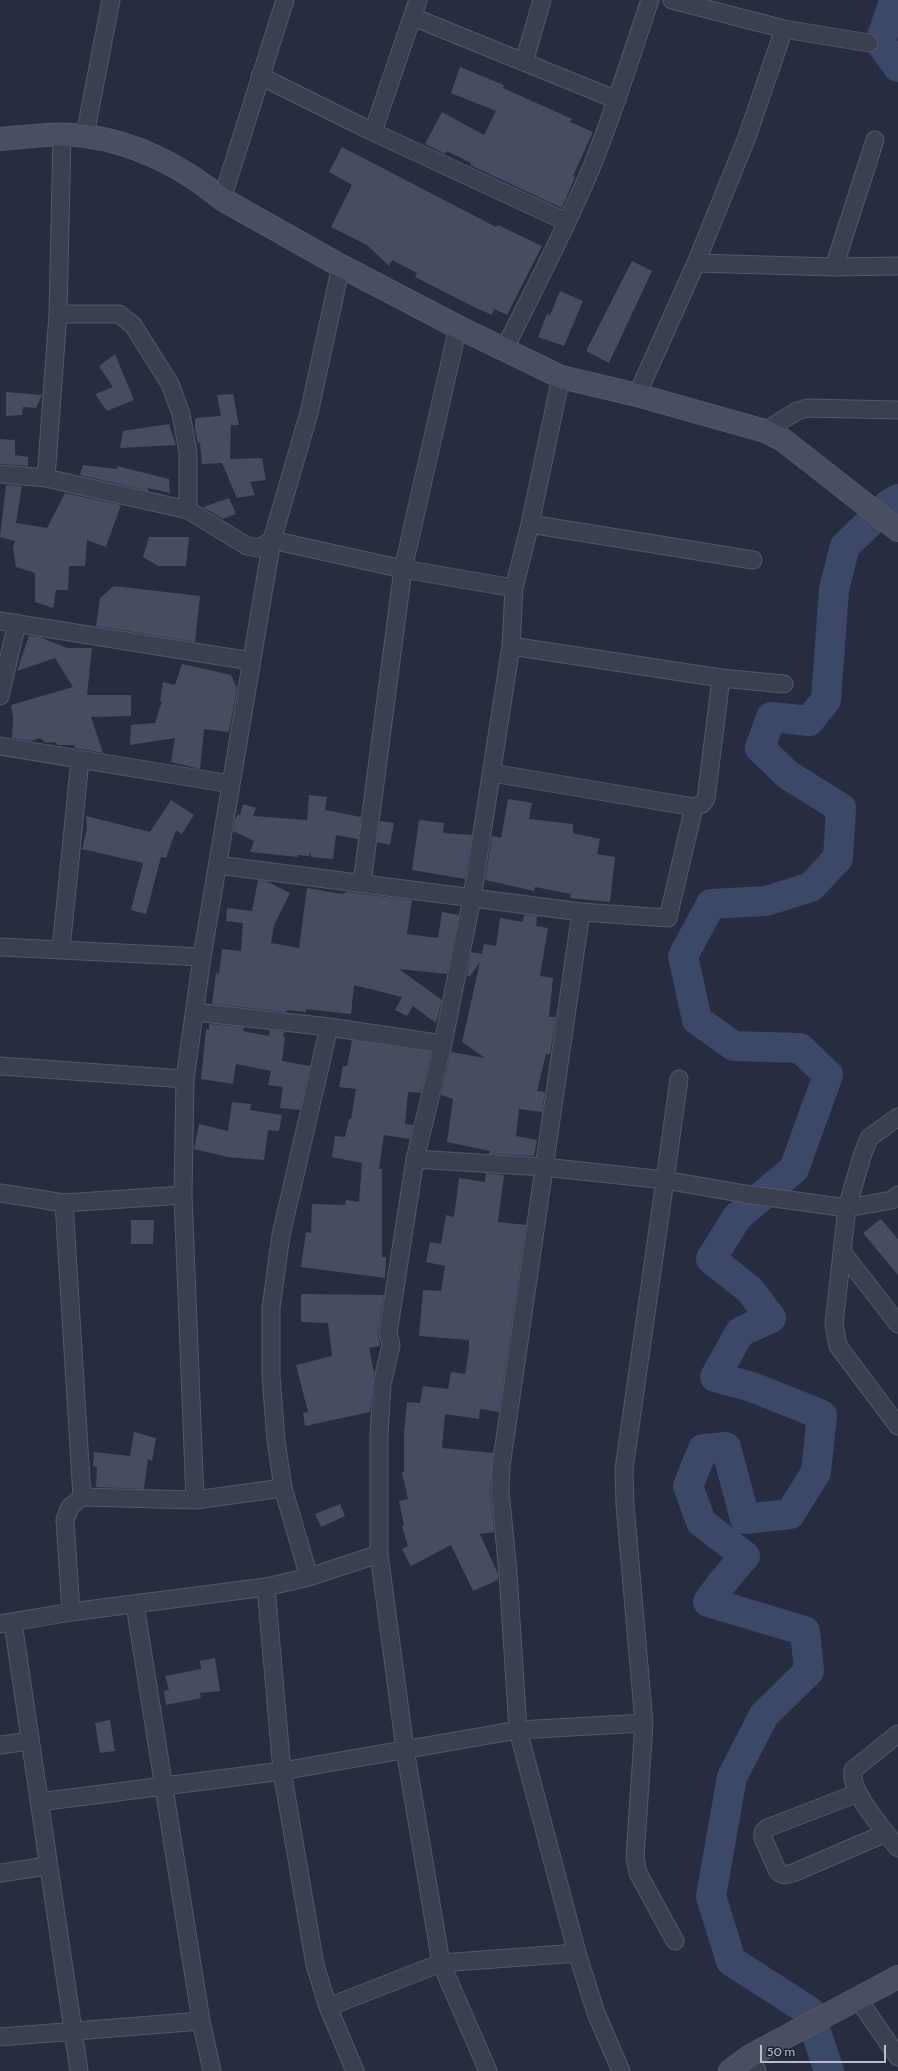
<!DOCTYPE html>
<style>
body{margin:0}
#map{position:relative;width:898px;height:2071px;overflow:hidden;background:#272d40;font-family:Cabin,sans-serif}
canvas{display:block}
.scale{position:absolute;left:760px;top:2045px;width:126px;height:18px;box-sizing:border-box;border:2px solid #b8bccb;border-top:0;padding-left:5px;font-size:12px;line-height:14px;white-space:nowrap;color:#b8bccb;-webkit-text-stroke:3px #202536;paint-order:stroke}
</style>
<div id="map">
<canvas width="898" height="2071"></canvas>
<div class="scale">50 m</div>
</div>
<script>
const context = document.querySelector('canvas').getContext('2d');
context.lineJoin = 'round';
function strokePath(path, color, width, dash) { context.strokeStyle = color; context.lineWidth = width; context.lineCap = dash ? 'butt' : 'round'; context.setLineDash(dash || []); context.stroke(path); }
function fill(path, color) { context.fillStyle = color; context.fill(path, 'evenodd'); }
strokePath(new Path2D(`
 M 898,1 L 892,7 L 880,42 L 898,67
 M 829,2071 L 809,2011 L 731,1961 L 711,1896 L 732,1777 L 764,1715 L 809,1671 L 805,1631 L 708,1602 L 720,1585 L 745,1556 L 701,1522 L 688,1486 L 703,1449 L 726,1447 L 745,1519 L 790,1514 L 816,1472 L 822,1415 L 752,1387 L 715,1377 L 740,1332 L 771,1318 L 750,1290 L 711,1259 L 737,1217 L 794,1169 L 828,1075 L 800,1048 L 734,1046 L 697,1020 L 683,956 L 711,904 L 766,901 L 811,887 L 838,858 L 841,808 L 788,775 L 760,748 L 771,717 L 809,721 L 826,700 L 834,589 L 845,546 L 889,504 L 898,499`), '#3d4868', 30);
fill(new Path2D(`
 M 460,67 L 504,85 L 503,88 L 572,119 L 570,122 L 593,132 L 573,176 L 575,177 L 562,208 L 470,165 L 471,163 L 447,151 L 445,154 L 425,144 L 442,112 L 484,135 L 496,111 L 451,93 Z
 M 342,147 L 496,227 L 498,225 L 542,246 L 507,315 L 494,309 L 492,315 L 472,306 L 415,277 L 417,273 L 392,260 L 389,266 L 367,245 L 331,227 L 352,185 L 329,172 Z
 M 632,261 L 652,271 L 609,363 L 586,351 Z
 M 560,291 L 583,301 L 564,346 L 538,337 L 547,314 L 550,315 Z
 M 115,354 L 134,400 L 107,411 L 95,394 L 113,387 L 99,366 Z
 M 6,392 L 42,395 L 36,408 L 23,407 L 22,415 L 6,416 Z
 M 233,394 L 239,425 L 231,425 L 230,459 L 262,458 L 266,480 L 250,482 L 255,495 L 237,498 L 222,463 L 202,464 L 200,443 L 198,443 L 195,430 L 195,418 L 221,416 L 217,395 Z
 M 169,424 L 176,445 L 120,448 L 123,431 Z
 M 0,439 L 15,440 L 15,455 L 28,457 L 28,466 L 0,464 Z
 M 83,465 L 117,469 L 117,466 L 169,479 L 170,493 L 148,488 L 148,491 L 80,475 Z
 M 6,485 L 22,486 L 16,523 L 47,528 L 65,493 L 121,505 L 106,547 L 87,540 L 85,566 L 69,566 L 68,590 L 56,590 L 53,608 L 35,602 L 35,573 L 16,567 L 13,548 L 15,541 L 0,537 Z
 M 229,498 L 236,514 L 223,519 L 203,507 Z
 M 149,537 L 189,537 L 186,566 L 158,566 L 143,557 Z
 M 114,586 L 200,596 L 195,642 L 96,626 L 100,598 Z
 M 29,636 L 40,637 L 67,648 L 92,648 L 87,695 L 131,695 L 131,716 L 91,717 L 103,753 L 75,748 L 74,745 L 58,745 L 55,742 L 46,743 L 40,738 L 31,741 L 12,738 L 13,718 L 11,705 L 73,687 L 55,658 L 17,671 Z
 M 182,664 L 231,675 L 237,688 L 229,732 L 204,729 L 200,769 L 171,762 L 175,738 L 130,745 L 131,725 L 155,723 L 162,701 L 160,701 L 163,682 L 175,685 Z
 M 309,795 L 327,797 L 325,810 L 361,817 L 358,839 L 336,835 L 333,859 L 311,857 L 311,851 L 309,856 L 298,855 L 298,857 L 250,852 L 254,841 L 233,831 L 235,820 L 238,814 L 240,815 L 243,804 L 256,808 L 253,816 L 307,820 Z
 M 508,799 L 532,803 L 529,819 L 573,824 L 573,833 L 600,839 L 597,854 L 615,857 L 610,902 L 570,898 L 571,894 L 535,887 L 534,891 L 485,880 L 492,836 L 501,838 Z
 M 171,800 L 194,815 L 182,834 L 176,830 L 166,858 L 161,857 L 146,914 L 131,910 L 143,863 L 82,849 L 87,829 L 86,816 L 150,832 Z
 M 419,820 L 444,823 L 443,833 L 472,835 L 465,879 L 412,870 Z
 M 380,821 L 394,823 L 390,845 L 377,842 Z
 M 258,880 L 266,881 L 290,893 L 274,925 L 271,943 L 299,948 L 307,888 L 342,894 L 347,892 L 412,900 L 407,934 L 438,938 L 442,912 L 459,915 L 447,974 L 399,969 L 442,1000 L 436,1023 L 413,1006 L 407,1016 L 395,1010 L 402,997 L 354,985 L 351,1014 L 306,1009 L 306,1012 L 287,1010 L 286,1012 L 212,1004 L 216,973 L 219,974 L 222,949 L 241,951 L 243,923 L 226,921 L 227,908 L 252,911 Z
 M 524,915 L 537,916 L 536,926 L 548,928 L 540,976 L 553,978 L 549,1017 L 556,1017 L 550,1054 L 546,1054 L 537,1091 L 545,1092 L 542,1112 L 519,1109 L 516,1136 L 537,1140 L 534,1156 L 489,1154 L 490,1151 L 447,1142 L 453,1099 L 441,1095 L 451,1052 L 485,1058 L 462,1042 L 480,962 L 470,976 L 467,976 L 471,952 L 482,954 L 484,944 L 496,946 L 500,918 L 523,922 Z
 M 209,1024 L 244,1027 L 243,1031 L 269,1036 L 270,1030 L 284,1032 L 283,1036 L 285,1037 L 282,1061 L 310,1066 L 300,1110 L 280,1108 L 283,1087 L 268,1085 L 271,1071 L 236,1064 L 233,1084 L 201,1079 L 206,1029 L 209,1030 Z
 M 352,1040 L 431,1052 L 421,1093 L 408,1092 L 405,1124 L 413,1125 L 410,1139 L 384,1135 L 379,1169 L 382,1169 L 382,1257 L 386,1257 L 385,1278 L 301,1267 L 306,1232 L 311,1233 L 312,1204 L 345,1205 L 346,1200 L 359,1202 L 362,1163 L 332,1157 L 335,1136 L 345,1137 L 349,1119 L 351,1119 L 356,1089 L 339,1087 L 343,1066 L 347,1066 Z
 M 232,1102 L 251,1104 L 250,1110 L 282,1115 L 279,1131 L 268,1130 L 264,1160 L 227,1157 L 194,1149 L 199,1124 L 228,1131 Z
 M 486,1173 L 504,1175 L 498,1222 L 526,1225 L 499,1412 L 480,1409 L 479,1419 L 445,1414 L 442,1448 L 493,1453 L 490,1490 L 494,1532 L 480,1534 L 498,1574 L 498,1580 L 473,1591 L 451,1545 L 411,1566 L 402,1549 L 408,1546 L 402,1526 L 404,1525 L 399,1501 L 408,1499 L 402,1472 L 404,1472 L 404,1433 L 407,1402 L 420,1403 L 423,1386 L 448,1389 L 451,1372 L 465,1374 L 469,1349 L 469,1340 L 419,1336 L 423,1290 L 441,1291 L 445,1266 L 426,1262 L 430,1242 L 441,1244 L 446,1215 L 454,1217 L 459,1178 L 485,1182 Z
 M 881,1219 L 898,1239 L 898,1275 L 863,1233 Z
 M 131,1220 L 154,1220 L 153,1244 L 131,1244 Z
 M 301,1294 L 384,1295 L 378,1332 L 380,1346 L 369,1348 L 374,1372 L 370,1412 L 305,1426 L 303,1413 L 308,1412 L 296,1365 L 332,1356 L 328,1323 L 301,1322 Z
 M 134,1432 L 156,1438 L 152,1461 L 148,1459 L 144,1489 L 96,1487 L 97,1467 L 93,1466 L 94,1452 L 130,1456 Z
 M 340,1504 L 345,1516 L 321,1527 L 315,1514 Z
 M 215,1658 L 220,1691 L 200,1693 L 201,1698 L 166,1705 L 164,1691 L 169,1690 L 165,1676 L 201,1669 L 200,1661 Z
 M 110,1720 L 115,1751 L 100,1753 L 95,1723 Z`), '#464d62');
const street = new Path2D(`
 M 672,0 L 784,29 L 869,43
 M 413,17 L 617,100
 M 524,62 L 542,0
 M 260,76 L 373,132 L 567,222
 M 373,132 L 418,0
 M 85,135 L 111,0
 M 222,199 L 285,0
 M 696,263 L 834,267 L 898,266
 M 834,267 L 875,140
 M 58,314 L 119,314 L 133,325 L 170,384 L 181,414 L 188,452 L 188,510
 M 504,350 C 534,289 566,229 592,166 C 614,112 631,56 650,0
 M 637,395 L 696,263 L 747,137 L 784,29
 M 765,431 L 797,411 L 807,408 L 898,410
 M 0,474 L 46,478 L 188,510 L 247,546 L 259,548 L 272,540 L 403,569 L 514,588
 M 46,478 L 58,314 L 62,136
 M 530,524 L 753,560
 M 0,621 L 251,661
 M 511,646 L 721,678 L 784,684
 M 0,696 L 17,623
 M 0,746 L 231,784
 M 492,773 L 694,807 L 702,804 L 706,799 L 721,678
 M 218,865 L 581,912 L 668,918 L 694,807
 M 362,883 L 403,569 L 458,327
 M 581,912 L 501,1466 L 500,1490 L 508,1573 L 518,1730 L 577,1953 L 596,2013 L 621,2071
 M 0,947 L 202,957
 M 61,949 L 80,760
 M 195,1012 L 329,1027 L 443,1044
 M 0,1066 L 185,1079
 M 679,1079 L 665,1180 L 745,1194 L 847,1208 L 892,1200 L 898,1195
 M 898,1117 L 869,1138 L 862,1156 L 847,1208 L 834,1324 L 838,1346 L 898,1426
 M 415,1159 L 544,1167 L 665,1180 L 624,1469 L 625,1505 L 644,1723 L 635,1858 L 638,1873 L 675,1941
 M 0,1193 L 64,1203 L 183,1195
 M 64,1203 L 82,1497 L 195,1500 L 183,1195 L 185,1079 L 202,957 L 272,540 L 309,413 L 341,266
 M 843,1253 L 898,1324
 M 195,1500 L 283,1488
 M 309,1577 L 283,1488 L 276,1440 L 271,1376 L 271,1308 L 281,1235 L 329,1027
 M 266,1587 L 282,1771 L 315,1965 L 328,2007 L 355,2071
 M 135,1605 L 201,2021 L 212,2071
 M 71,1612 L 65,1520 L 70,1507 L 82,1497
 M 13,1623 L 79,2071
 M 0,1624 L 71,1612 L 266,1587 L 309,1577 L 379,1554
 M 898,1734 L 853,1770 C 849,1792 884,1830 898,1848
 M 0,1745 L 29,1741
 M 858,1793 L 767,1828 L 763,1832 L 763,1838 L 778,1872 L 784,1875 L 793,1873 L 886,1833
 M 39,1802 L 282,1771 L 518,1730 L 644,1723
 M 0,1873 L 47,1866
 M 858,1999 L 898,2057
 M 328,2007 L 441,1963 L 577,1953
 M 0,2037 L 201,2021
 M 750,2056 L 757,2071
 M 488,2071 L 441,1963 L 405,1749 L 379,1554 L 379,1436 L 382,1384 L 391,1345 L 388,1333 L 415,1159 L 443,1044 L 472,898 L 511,646 L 514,588 L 530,524 L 561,377`);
const secondary = new Path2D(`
 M 0,139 C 27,137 58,132 85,136 C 135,142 183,167 222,199 L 341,266 L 458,327 L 561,377 L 637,395 L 765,431 L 783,440 L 898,530
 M 730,2071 L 750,2056 L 898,1977`);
strokePath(street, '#535868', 19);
strokePath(secondary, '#535868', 24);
strokePath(street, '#3b4050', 17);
strokePath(secondary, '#494e63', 22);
</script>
